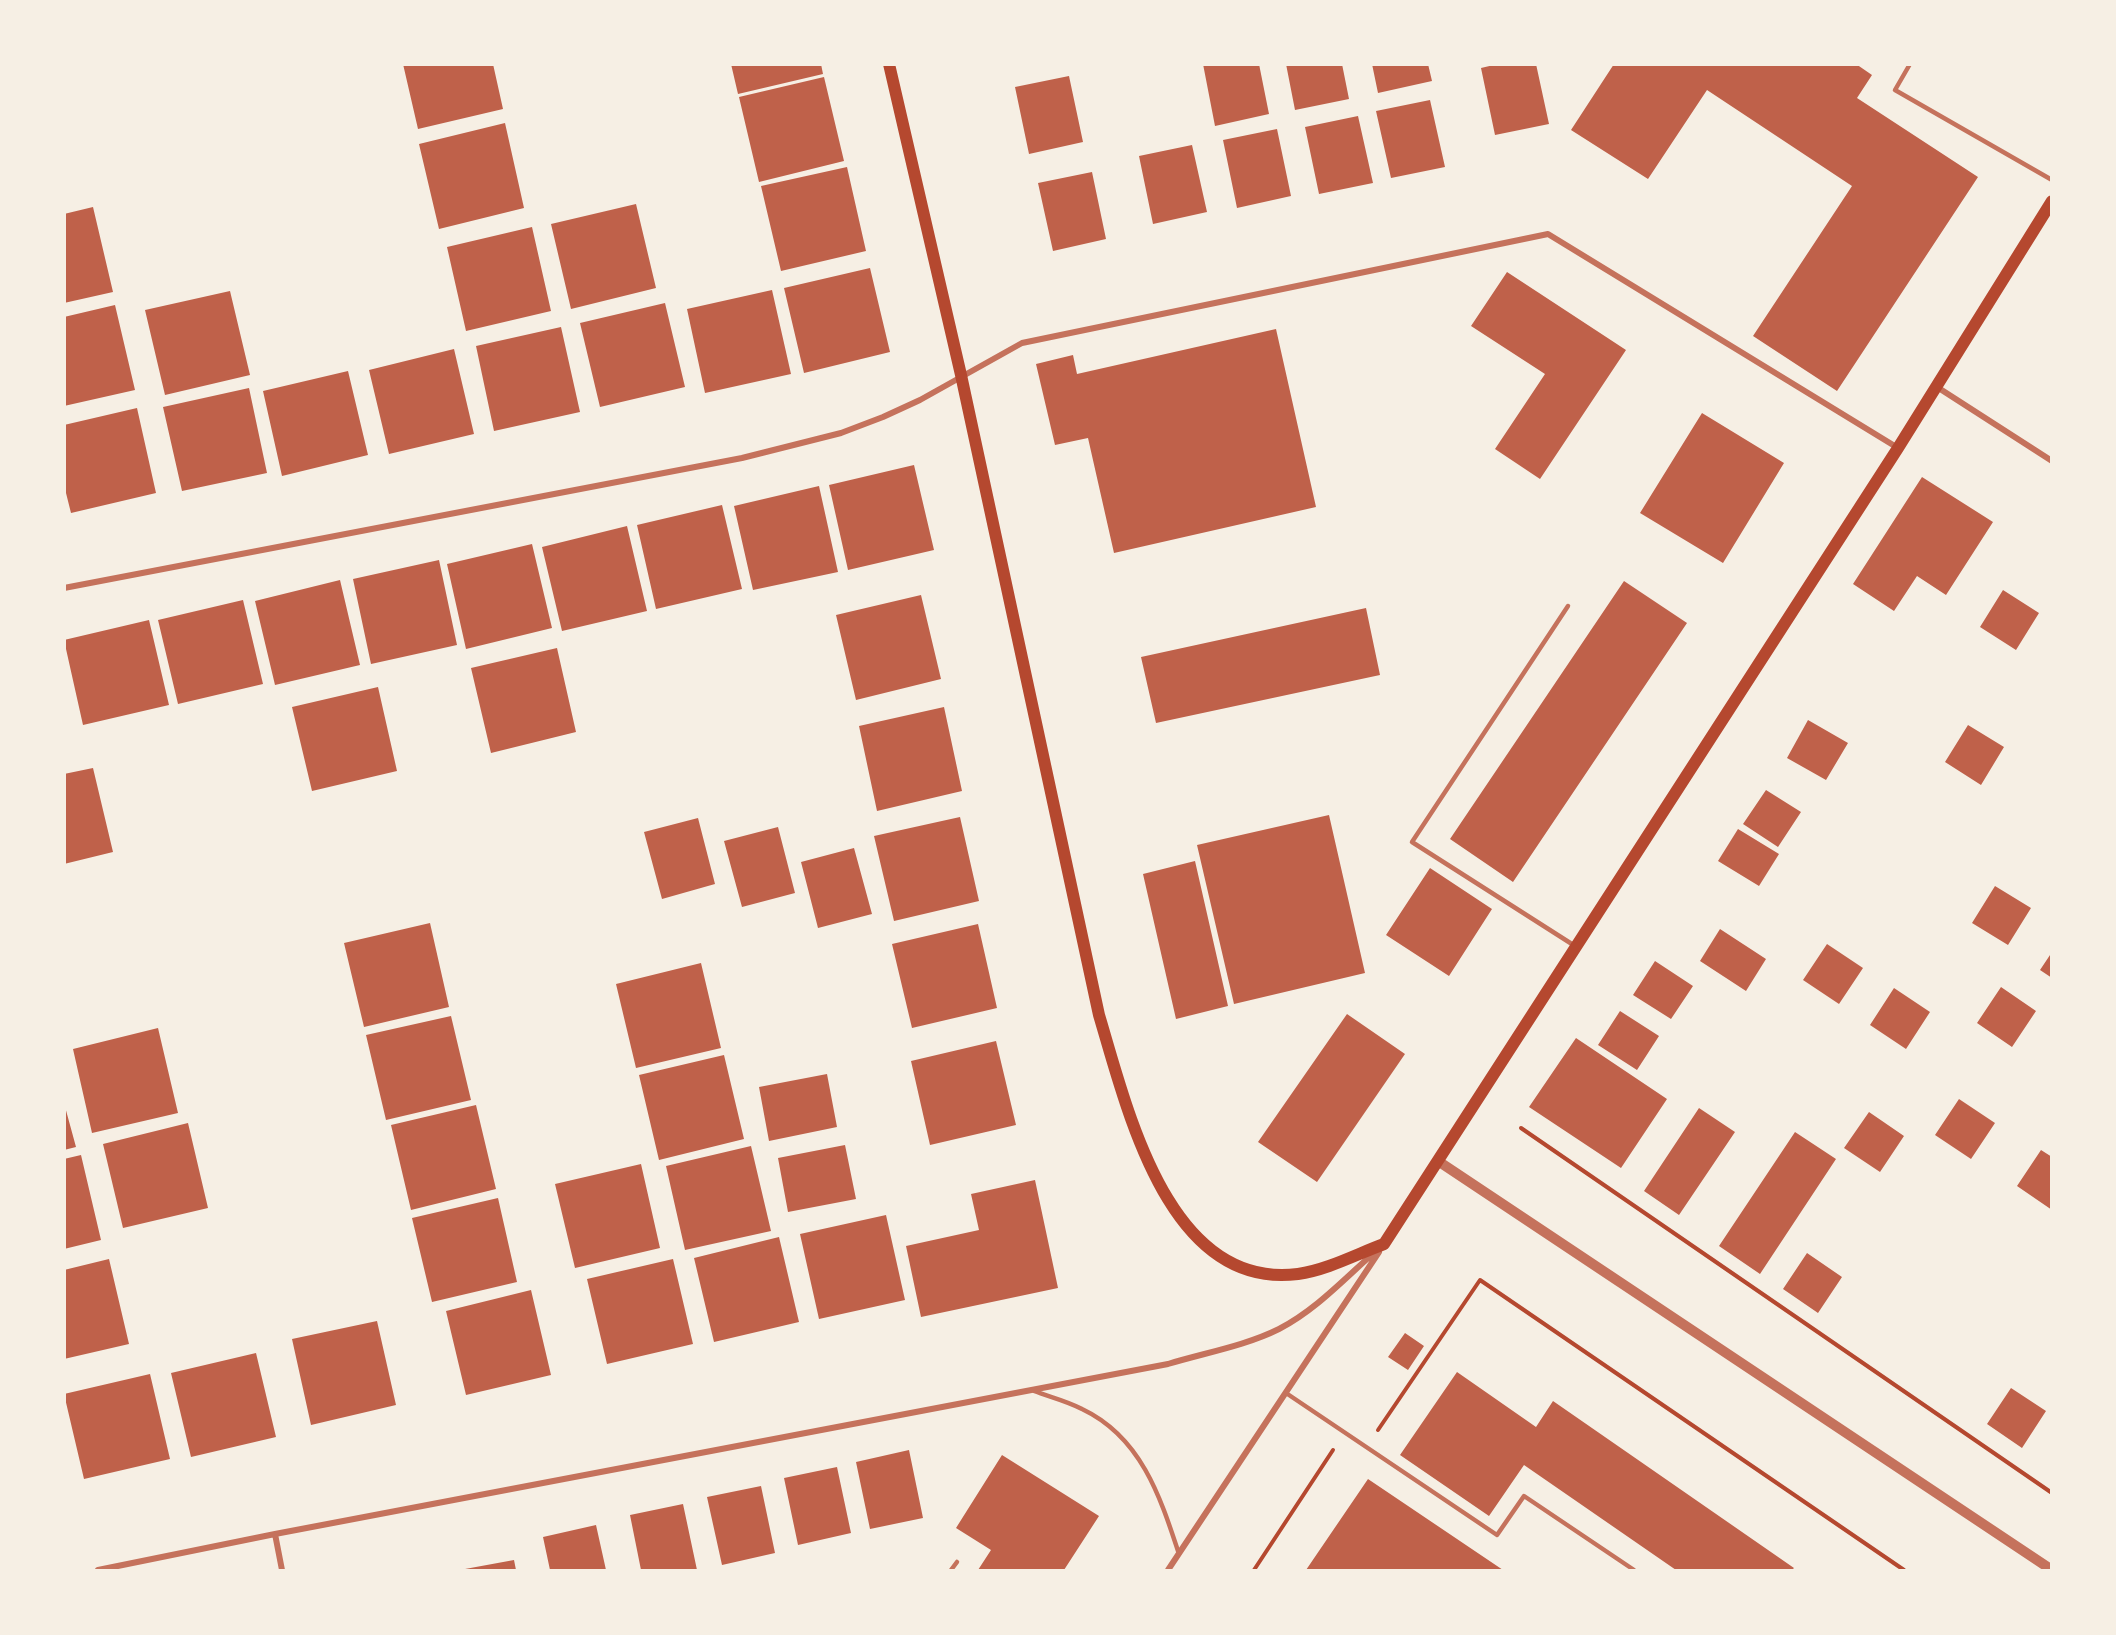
<!DOCTYPE html>
<style>
body{margin:0}
#map{position:relative;width:2116px;height:1635px;overflow:hidden;background:#f6efe4;font-family:Helvetica,sans-serif}
canvas{display:block}
.frame{position:absolute;inset:0;border:66px solid #f6efe4;pointer-events:none}
</style>
<div id="map">
<canvas width="2116" height="1635"></canvas>
<div class="frame"></div>
</div>
<script>
const context = document.querySelector('canvas').getContext('2d');
context.lineJoin = 'round';
function fill(path, color) { context.fillStyle = color; context.fill(path, 'evenodd'); }
function strokePath(path, color, width, dash) { context.strokeStyle = color; context.lineWidth = width; context.lineCap = dash ? 'butt' : 'round'; context.setLineDash(dash || []); context.stroke(path); }
fill(new Path2D(`
 M 403,64 L 493,64 L 503,109 L 418,129 Z
 M 731,64 L 821,64 L 823,74 L 738,94 Z
 M 1203,64 L 1259,64 L 1269,114 L 1215,126 Z
 M 1286,64 L 1342,64 L 1349,99 L 1295,110 Z
 M 1372,64 L 1428,64 L 1432,81 L 1378,93 Z
 M 1498,64 L 1536,64 L 1549,124 L 1495,135 L 1481,68 Z
 M 1614,64 L 1856,64 L 1872,75 L 1857,98 L 1978,177 L 1837,391 L 1753,336 L 1852,186 L 1707,90 L 1648,179 L 1571,130 Z
 M 1069,76 L 1083,142 L 1029,154 L 1015,87 Z
 M 824,77 L 844,161 L 759,182 L 739,97 Z
 M 1430,100 L 1445,167 L 1391,178 L 1376,111 Z
 M 1358,116 L 1373,183 L 1319,194 L 1305,127 Z
 M 505,123 L 524,208 L 439,229 L 419,144 Z
 M 1277,129 L 1291,196 L 1237,208 L 1223,140 Z
 M 1192,145 L 1207,212 L 1153,224 L 1139,156 Z
 M 847,167 L 866,251 L 781,271 L 761,186 Z
 M 1092,172 L 1106,239 L 1053,251 L 1038,183 Z
 M 636,204 L 656,288 L 571,309 L 551,224 Z
 M 93,207 L 113,292 L 64,303 L 64,214 Z
 M 532,227 L 551,311 L 466,331 L 447,247 Z
 M 870,268 L 890,352 L 804,373 L 784,288 Z
 M 1507,272 L 1626,350 L 1540,479 L 1495,449 L 1545,374 L 1471,326 Z
 M 772,290 L 791,374 L 705,393 L 687,309 Z
 M 230,291 L 250,375 L 165,395 L 145,310 Z
 M 665,303 L 685,387 L 600,407 L 580,323 Z
 M 115,305 L 135,390 L 64,406 L 64,317 Z
 M 561,327 L 580,412 L 494,431 L 476,346 Z
 M 1276,329 L 1316,507 L 1114,553 L 1088,438 L 1055,445 L 1036,364 L 1073,355 L 1077,374 Z
 M 454,349 L 474,434 L 389,454 L 369,370 Z
 M 348,371 L 368,455 L 282,476 L 263,391 Z
 M 249,388 L 267,473 L 182,491 L 163,407 Z
 M 137,408 L 156,493 L 71,513 L 64,485 L 64,425 Z
 M 1702,413 L 1784,463 L 1723,563 L 1640,513 Z
 M 914,465 L 934,550 L 848,570 L 829,485 Z
 M 1922,477 L 1993,522 L 1946,595 L 1917,576 L 1894,611 L 1853,584 Z
 M 819,486 L 838,572 L 753,590 L 734,506 Z
 M 722,505 L 742,589 L 656,609 L 637,525 Z
 M 627,526 L 647,611 L 562,631 L 542,547 Z
 M 532,544 L 552,628 L 466,649 L 447,564 Z
 M 439,560 L 457,645 L 371,664 L 353,579 Z
 M 340,580 L 360,665 L 275,685 L 255,601 Z
 M 1624,581 L 1687,623 L 1513,882 L 1450,839 Z
 M 2003,590 L 2039,613 L 2016,650 L 1980,627 Z
 M 921,595 L 941,679 L 856,700 L 836,615 Z
 M 243,600 L 263,684 L 178,704 L 158,620 Z
 M 1366,608 L 1380,675 L 1156,723 L 1141,657 Z
 M 149,620 L 169,705 L 83,725 L 64,640 Z
 M 557,648 L 576,732 L 491,753 L 471,668 Z
 M 378,687 L 397,771 L 312,791 L 292,707 Z
 M 944,707 L 962,791 L 877,811 L 859,726 Z
 M 1808,720 L 1848,743 L 1826,780 L 1787,758 Z
 M 1968,725 L 2004,747 L 1981,785 L 1945,762 Z
 M 93,768 L 113,852 L 64,864 L 64,774 Z
 M 1766,790 L 1801,812 L 1778,847 L 1743,824 Z
 M 1329,815 L 1365,973 L 1234,1004 L 1197,845 Z
 M 960,817 L 979,901 L 894,921 L 874,836 Z
 M 698,818 L 715,884 L 662,899 L 644,832 Z
 M 778,827 L 795,893 L 742,907 L 724,841 Z
 M 1738,829 L 1779,854 L 1759,886 L 1718,861 Z
 M 854,848 L 872,914 L 818,928 L 801,862 Z
 M 1195,861 L 1228,1006 L 1176,1019 L 1143,874 Z
 M 1430,868 L 1492,909 L 1449,976 L 1386,935 Z
 M 1995,886 L 2031,908 L 2008,945 L 1972,923 Z
 M 430,923 L 449,1007 L 364,1027 L 344,943 Z
 M 978,924 L 997,1008 L 912,1028 L 892,944 Z
 M 1720,929 L 1766,959 L 1746,991 L 1700,961 Z
 M 1827,944 L 1863,968 L 1839,1004 L 1803,980 Z
 M 2052,952 L 2052,978 L 2040,970 Z
 M 1655,961 L 1693,986 L 1671,1019 L 1633,995 Z
 M 701,963 L 721,1048 L 636,1068 L 616,984 Z
 M 2001,987 L 2036,1011 L 2012,1047 L 1977,1023 Z
 M 1894,988 L 1930,1012 L 1906,1049 L 1870,1025 Z
 M 1620,1011 L 1659,1036 L 1637,1070 L 1598,1045 Z
 M 1347,1014 L 1405,1054 L 1317,1182 L 1258,1142 Z
 M 451,1016 L 471,1100 L 386,1120 L 366,1035 Z
 M 158,1028 L 178,1113 L 92,1133 L 73,1049 Z
 M 1576,1038 L 1667,1099 L 1621,1168 L 1529,1107 Z
 M 996,1041 L 1016,1125 L 930,1145 L 911,1061 Z
 M 724,1055 L 744,1139 L 659,1160 L 639,1075 Z
 M 827,1074 L 837,1127 L 769,1141 L 759,1087 Z
 M 1959,1099 L 1995,1123 L 1971,1159 L 1935,1135 Z
 M 64,1103 L 76,1147 L 64,1150 Z
 M 476,1105 L 496,1189 L 411,1210 L 391,1125 Z
 M 1699,1108 L 1735,1132 L 1679,1215 L 1644,1191 Z
 M 1869,1112 L 1904,1136 L 1880,1172 L 1844,1148 Z
 M 188,1123 L 208,1208 L 123,1228 L 103,1144 Z
 M 1795,1132 L 1836,1159 L 1760,1274 L 1719,1246 Z
 M 845,1145 L 856,1199 L 788,1212 L 778,1158 Z
 M 751,1146 L 771,1231 L 685,1250 L 666,1166 Z
 M 2041,1150 L 2052,1157 L 2052,1210 L 2017,1186 Z
 M 81,1155 L 101,1240 L 64,1249 L 64,1159 Z
 M 641,1164 L 660,1248 L 575,1268 L 555,1184 Z
 M 1035,1180 L 1058,1288 L 921,1317 L 906,1246 L 979,1230 L 971,1194 Z
 M 498,1198 L 517,1282 L 432,1302 L 412,1218 Z
 M 886,1215 L 905,1300 L 819,1319 L 800,1234 Z
 M 779,1237 L 799,1322 L 714,1342 L 694,1258 Z
 M 1807,1253 L 1842,1277 L 1818,1313 L 1783,1289 Z
 M 109,1259 L 129,1344 L 64,1359 L 64,1270 Z
 M 673,1259 L 693,1344 L 607,1364 L 587,1279 Z
 M 531,1290 L 551,1375 L 466,1395 L 446,1311 Z
 M 377,1321 L 396,1405 L 311,1425 L 292,1339 Z
 M 1405,1333 L 1424,1346 L 1408,1370 L 1388,1357 Z
 M 256,1353 L 276,1437 L 191,1457 L 171,1373 Z
 M 1457,1372 L 1536,1427 L 1553,1401 L 1794,1568 L 1792,1570 L 1676,1570 L 1524,1465 L 1489,1516 L 1400,1455 Z
 M 150,1374 L 170,1459 L 84,1479 L 64,1394 Z
 M 2011,1388 L 2046,1411 L 2022,1448 L 1987,1424 Z
 M 909,1450 L 923,1518 L 870,1529 L 856,1462 Z
 M 1002,1455 L 1099,1516 L 1064,1570 L 978,1570 L 991,1550 L 956,1528 Z
 M 837,1467 L 851,1533 L 798,1545 L 784,1478 Z
 M 1368,1479 L 1503,1570 L 1306,1570 Z
 M 761,1486 L 775,1553 L 722,1565 L 707,1497 Z
 M 683,1504 L 697,1570 L 641,1570 L 630,1515 Z
 M 596,1525 L 606,1570 L 550,1570 L 543,1537 Z
 M 514,1560 L 516,1570 L 465,1570 L 465,1569 Z`), '#bf614a');
strokePath(new Path2D(`
 M 1521,1128 L 2052,1493
 M 1378,1430 L 1480,1280 L 1904,1570
 M 1254,1570 L 1333,1450`), '#b5482f', 4);
strokePath(new Path2D(`
 M 1910,64 L 1895,90 L 2052,180
 M 1568,606 L 1412,842 L 1575,946
 M 1034,1391 C 1050,1397 1067,1401 1082,1409 C 1141,1437 1160,1496 1179,1554
 M 1286,1393 L 1497,1535 L 1524,1496 L 1634,1570
 M 951,1570 L 957,1562`), '#c5725c', 4.5);
strokePath(new Path2D(`
 M 1937,387 L 2052,461
 M 64,588 L 742,458 L 841,433 L 883,417 L 920,400 L 1022,343 L 1548,234 L 1898,448
 M 275,1534 L 282,1570
 M 98,1570 L 275,1534 L 1168,1364 C 1204,1353 1245,1346 1279,1329 C 1316,1310 1345,1278 1376,1251
 M 1168,1570 L 1379,1252`), '#c5725c', 6);
strokePath(new Path2D(`
 M 1438,1161 L 2052,1570`), '#c5725c', 10);
strokePath(new Path2D(`
 M 889,64 L 961,375 L 1099,1015 C 1127,1108 1168,1291 1298,1274 C 1327,1270 1357,1254 1384,1244 L 1898,448 L 2052,201`), '#b5482f', 12);
</script>
